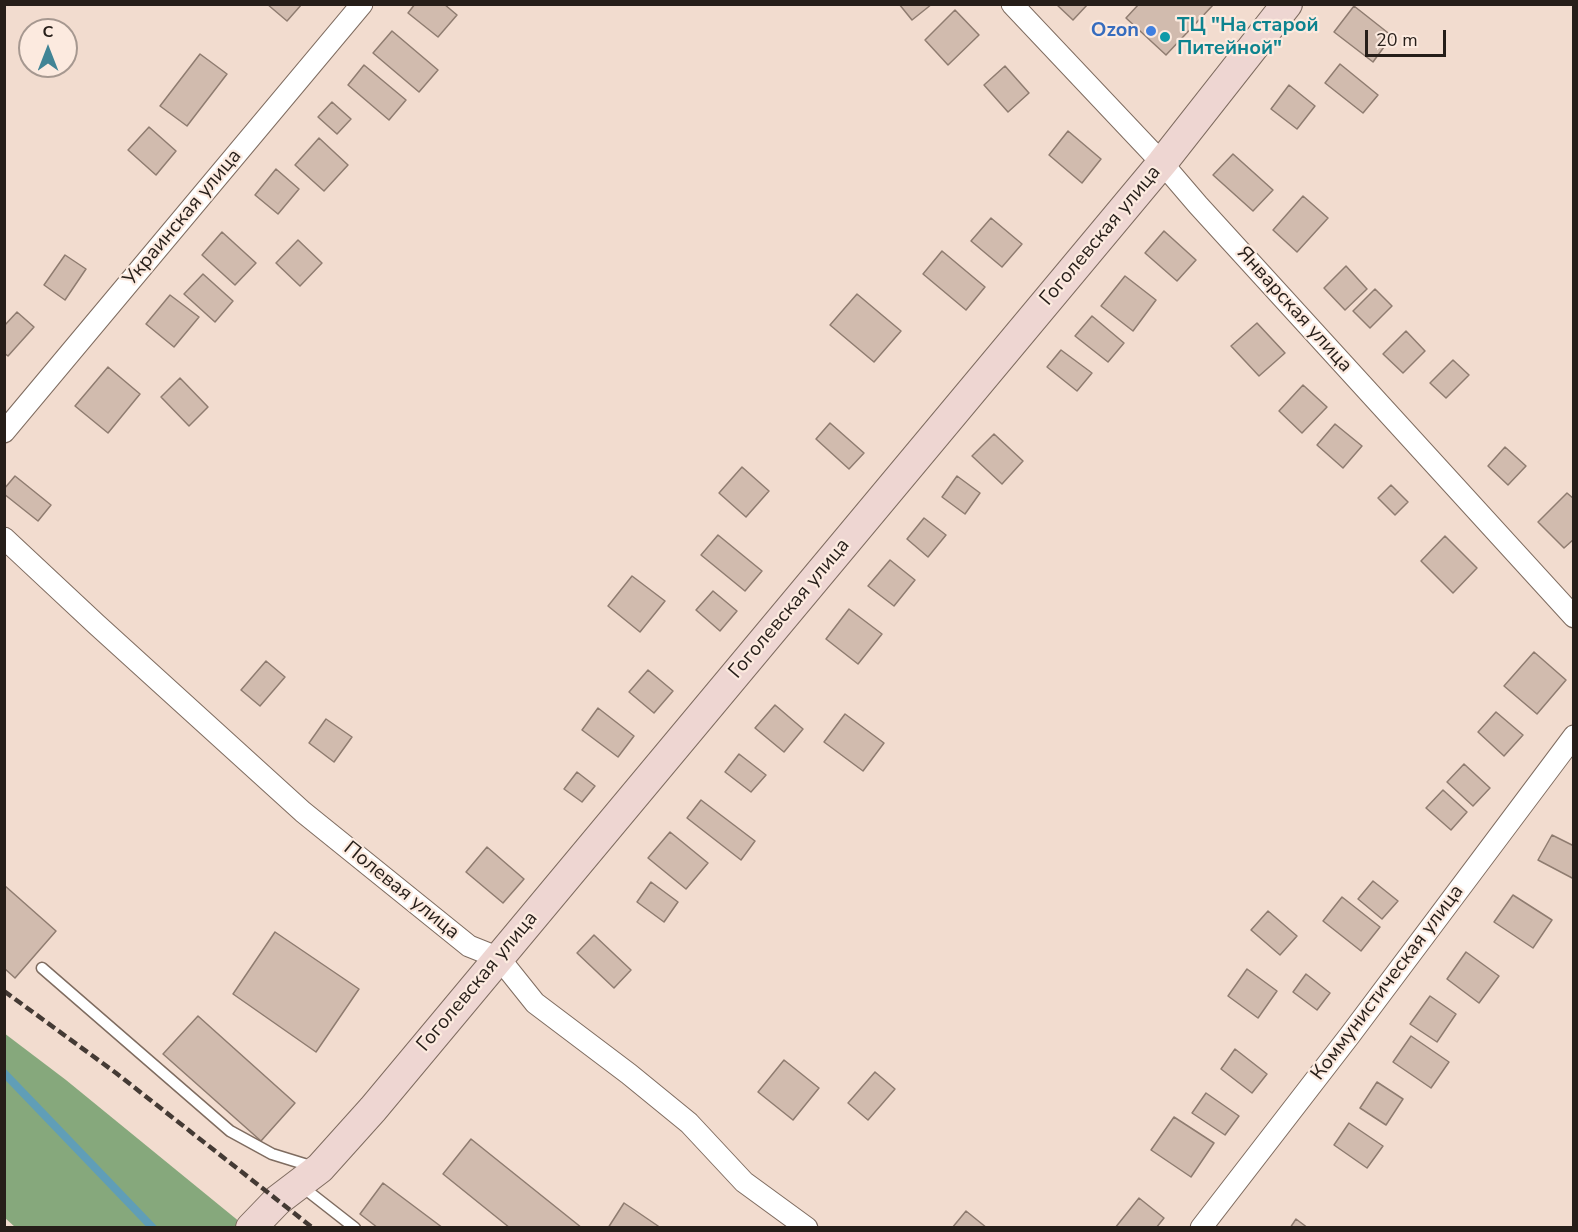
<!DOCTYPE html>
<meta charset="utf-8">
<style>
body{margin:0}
#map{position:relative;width:1578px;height:1232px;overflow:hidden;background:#f2dccf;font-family:"Nunito Sans",sans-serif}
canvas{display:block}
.frame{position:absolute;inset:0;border:6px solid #261e19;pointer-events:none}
.north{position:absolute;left:18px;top:18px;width:60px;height:60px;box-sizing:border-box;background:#fceadf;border:2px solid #a69890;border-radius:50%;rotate:0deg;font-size:16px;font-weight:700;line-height:24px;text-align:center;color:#261e19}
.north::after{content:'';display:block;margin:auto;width:21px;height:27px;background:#418495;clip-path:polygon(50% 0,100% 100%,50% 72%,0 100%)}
.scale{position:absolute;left:1365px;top:30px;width:81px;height:27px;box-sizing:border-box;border:3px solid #261e19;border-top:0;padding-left:8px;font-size:18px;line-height:21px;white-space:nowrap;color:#261e19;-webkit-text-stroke:4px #fceadf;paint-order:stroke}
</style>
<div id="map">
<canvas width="1578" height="1232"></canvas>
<div class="frame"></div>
<div class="north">С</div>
<div class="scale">20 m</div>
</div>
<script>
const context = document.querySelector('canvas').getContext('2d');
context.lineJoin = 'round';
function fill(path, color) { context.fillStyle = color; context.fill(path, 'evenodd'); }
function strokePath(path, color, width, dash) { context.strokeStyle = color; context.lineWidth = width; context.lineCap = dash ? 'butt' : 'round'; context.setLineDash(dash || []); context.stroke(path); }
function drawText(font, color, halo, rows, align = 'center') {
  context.font = font + ' "Nunito Sans",sans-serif'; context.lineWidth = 4.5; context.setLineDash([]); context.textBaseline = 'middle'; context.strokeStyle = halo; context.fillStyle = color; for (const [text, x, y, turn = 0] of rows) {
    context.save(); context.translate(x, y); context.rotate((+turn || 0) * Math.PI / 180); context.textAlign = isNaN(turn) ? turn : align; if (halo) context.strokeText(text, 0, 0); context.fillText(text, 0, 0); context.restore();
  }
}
fill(new Path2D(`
 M 4,1033 L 66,1080 L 246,1227 L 15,1227 L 5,1218 Z`), '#86a87c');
strokePath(new Path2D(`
 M 4,1073 L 153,1228`), '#609eb7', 8);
const building = new Path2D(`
 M 267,4 L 302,4 L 287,21 Z
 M 415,4 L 444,4 L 457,15 L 438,37 L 408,13 Z
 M 899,4 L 932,4 L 912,20 Z
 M 1056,4 L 1088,4 L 1073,20 Z
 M 1139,4 L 1214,4 L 1166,55 L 1126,18 Z
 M 1354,6 L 1392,36 L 1373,62 L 1334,32 Z
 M 955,10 L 979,35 L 948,65 L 925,40 Z
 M 392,31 L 438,70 L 419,92 L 373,53 Z
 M 200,54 L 227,74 L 187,126 L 160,106 Z
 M 1340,64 L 1378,95 L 1363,113 L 1325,83 Z
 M 364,65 L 406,100 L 389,120 L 348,85 Z
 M 1005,66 L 1029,93 L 1008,112 L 984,85 Z
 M 1289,85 L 1315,106 L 1297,129 L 1271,109 Z
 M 332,102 L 351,119 L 337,134 L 318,117 Z
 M 149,127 L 176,151 L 156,175 L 128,150 Z
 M 1068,131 L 1101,159 L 1082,183 L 1049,155 Z
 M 319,138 L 348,165 L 324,191 L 295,165 Z
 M 1233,154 L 1273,190 L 1253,211 L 1213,175 Z
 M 276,169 L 299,189 L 278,214 L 255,195 Z
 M 1303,196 L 1328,218 L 1297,252 L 1273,230 Z
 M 991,218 L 1022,244 L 1002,267 L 971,241 Z
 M 1164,231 L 1196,260 L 1177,281 L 1145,253 Z
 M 222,232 L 256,263 L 235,285 L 202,255 Z
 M 298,240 L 322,263 L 300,286 L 276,263 Z
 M 942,251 L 985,287 L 966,310 L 923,274 Z
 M 65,255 L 86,269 L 65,300 L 44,285 Z
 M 1346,266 L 1367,289 L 1345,310 L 1324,288 Z
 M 203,274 L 233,301 L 215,322 L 184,294 Z
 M 1125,276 L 1156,300 L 1133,331 L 1101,306 Z
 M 1375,289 L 1392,306 L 1370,328 L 1353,311 Z
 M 857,294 L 901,331 L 874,362 L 830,325 Z
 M 170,295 L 199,317 L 174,347 L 146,324 Z
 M 17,312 L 34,327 L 8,356 L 4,353 L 4,326 Z
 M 1092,316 L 1124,343 L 1108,362 L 1075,336 Z
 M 1257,323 L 1285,353 L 1259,376 L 1231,346 Z
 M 1406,331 L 1425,351 L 1403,373 L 1383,354 Z
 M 1061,350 L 1092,373 L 1077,391 L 1047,367 Z
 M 1453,360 L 1469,375 L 1446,398 L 1430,383 Z
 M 108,367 L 140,394 L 108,433 L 75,406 Z
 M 180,378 L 208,407 L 189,426 L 161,397 Z
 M 1303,385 L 1327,407 L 1302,433 L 1279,411 Z
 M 830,423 L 864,453 L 849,469 L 816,439 Z
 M 1335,424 L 1362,446 L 1343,468 L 1317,445 Z
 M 994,434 L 1023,461 L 1002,484 L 972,456 Z
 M 1505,447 L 1526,466 L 1508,485 L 1488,466 Z
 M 742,467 L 769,491 L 746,517 L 719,493 Z
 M 15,476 L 51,505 L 38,521 L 4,494 L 4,489 Z
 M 957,476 L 980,493 L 965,514 L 942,497 Z
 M 1391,485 L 1408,502 L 1395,515 L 1378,498 Z
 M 1567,493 L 1574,499 L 1574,539 L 1564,548 L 1538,522 Z
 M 924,518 L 946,535 L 928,557 L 907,539 Z
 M 718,535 L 762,571 L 745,591 L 701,555 Z
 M 1445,536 L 1477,568 L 1453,593 L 1421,561 Z
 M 890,560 L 915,580 L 894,606 L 868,586 Z
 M 632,576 L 665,601 L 640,632 L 608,606 Z
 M 713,591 L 737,611 L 720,631 L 696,610 Z
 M 849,609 L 882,634 L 858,664 L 826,639 Z
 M 1534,652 L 1566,680 L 1537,714 L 1504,686 Z
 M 266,661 L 285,677 L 260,706 L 241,690 Z
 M 648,670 L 673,691 L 654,713 L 629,692 Z
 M 775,705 L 803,729 L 784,752 L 755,728 Z
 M 598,708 L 634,736 L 618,757 L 582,730 Z
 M 1496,712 L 1523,735 L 1504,756 L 1478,732 Z
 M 845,714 L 884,743 L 863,771 L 824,742 Z
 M 326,719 L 352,737 L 334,762 L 309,743 Z
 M 739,754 L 766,775 L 751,792 L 725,772 Z
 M 1464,764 L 1490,788 L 1473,806 L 1447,782 Z
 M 577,772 L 595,786 L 582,802 L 564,789 Z
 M 1443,790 L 1467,812 L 1451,830 L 1426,808 Z
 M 701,800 L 755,841 L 741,860 L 687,818 Z
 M 670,832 L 708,863 L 686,889 L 648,858 Z
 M 1552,835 L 1574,846 L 1574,879 L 1538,860 Z
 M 487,847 L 524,879 L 503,903 L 466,872 Z
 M 1373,881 L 1398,901 L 1382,919 L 1358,899 Z
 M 651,882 L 678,902 L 664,922 L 637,902 Z
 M 4,885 L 56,931 L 15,978 L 4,968 Z
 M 1513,895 L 1552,920 L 1533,948 L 1494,922 Z
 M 1342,897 L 1380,927 L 1361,951 L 1323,921 Z
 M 1268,911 L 1297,936 L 1280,955 L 1251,930 Z
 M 275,932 L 359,989 L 316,1052 L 233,994 Z
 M 594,935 L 631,970 L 614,988 L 577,953 Z
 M 1466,952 L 1499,976 L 1479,1003 L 1447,979 Z
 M 1247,969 L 1277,991 L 1258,1018 L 1228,996 Z
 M 1306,974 L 1330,993 L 1317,1010 L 1293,992 Z
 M 1430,996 L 1456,1014 L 1437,1042 L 1410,1024 Z
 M 198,1016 L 295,1103 L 261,1141 L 163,1054 Z
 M 1411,1036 L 1449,1062 L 1431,1088 L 1393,1062 Z
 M 1235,1049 L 1267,1074 L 1252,1093 L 1221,1069 Z
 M 784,1060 L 819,1088 L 793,1120 L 758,1092 Z
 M 875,1072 L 895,1089 L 868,1120 L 848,1103 Z
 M 1377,1082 L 1403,1099 L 1386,1125 L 1360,1108 Z
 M 1206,1093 L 1239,1116 L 1225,1135 L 1192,1113 Z
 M 1174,1117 L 1214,1143 L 1191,1177 L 1151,1150 Z
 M 1349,1123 L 1383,1146 L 1367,1168 L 1334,1145 Z
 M 471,1139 L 582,1228 L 510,1228 L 443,1174 Z
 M 383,1183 L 443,1228 L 378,1228 L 360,1214 Z
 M 1139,1198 L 1164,1218 L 1156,1228 L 1115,1228 Z
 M 624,1203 L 636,1211 L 661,1228 L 608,1228 Z
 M 966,1211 L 987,1228 L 952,1228 Z
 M 1296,1219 L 1308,1228 L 1290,1228 Z`);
fill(building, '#d1bbae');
strokePath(building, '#8f7c70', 1.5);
const lane = new Path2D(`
 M 42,968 L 230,1131 L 272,1154 L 314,1167
 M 300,1185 L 355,1228`);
const street = new Path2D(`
 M 1012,4 L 1162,163 L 1198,205 L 1574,617
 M 4,432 L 362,4
 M 4,538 L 96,624 L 303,812 L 469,946 L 499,958 L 535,1003 L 629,1074 L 689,1123 L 744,1182 L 807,1228
 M 1201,1228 L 1350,1035 L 1574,736`);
const secondary = new Path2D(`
 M 251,1228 L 278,1200 L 320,1168 L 373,1109 L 1162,163 L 1287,4`);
strokePath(lane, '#7f6c60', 13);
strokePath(street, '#7f6c60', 23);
strokePath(secondary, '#7f6c60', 32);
strokePath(lane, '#fff', 10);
strokePath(street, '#fff', 21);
strokePath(secondary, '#eed6d2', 30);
strokePath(new Path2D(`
 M 4,991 L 116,1073 L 313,1228`), '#443a34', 4.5, [9, 4.5]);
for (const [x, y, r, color] of [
 [1151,31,6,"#3f7fe0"],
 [1165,37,6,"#0f9aa8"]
]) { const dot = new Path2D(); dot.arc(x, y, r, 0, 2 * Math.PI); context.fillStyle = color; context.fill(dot); strokePath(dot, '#fceadf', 2); }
drawText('bold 20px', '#0d838f', '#fceadf', [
 ["ТЦ \"На старой",1177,26],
 ["Питейной\"",1177,49]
], 'left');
drawText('bold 20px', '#366cbe', '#fceadf', [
 ["Ozon",1139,31]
], 'right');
drawText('20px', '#261e19', '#fceadf', [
 ["Украинская улица",183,218,-50],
 ["Гоголевская улица",1101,236,-50],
 ["Январская улица",1294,310,48],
 ["Гоголевская улица",790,609,-50],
 ["Полевая улица",401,891,39],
 ["Гоголевская улица",478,982,-50],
 ["Коммунистическая улица",1388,983,-53]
]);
</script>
